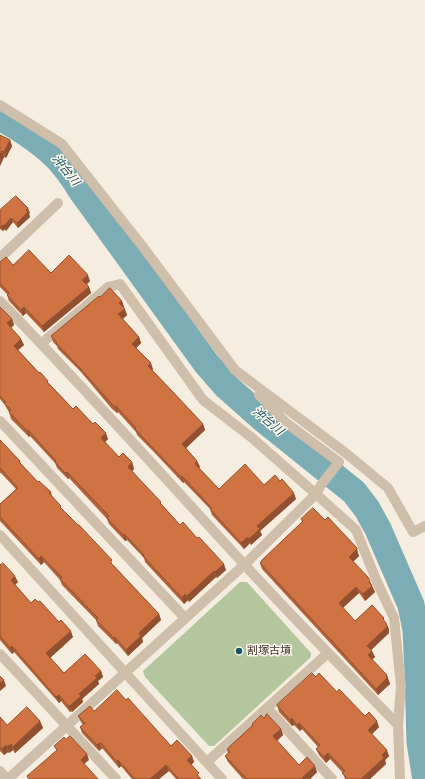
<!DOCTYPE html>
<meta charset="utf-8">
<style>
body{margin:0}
canvas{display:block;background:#f5eddf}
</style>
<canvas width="425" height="779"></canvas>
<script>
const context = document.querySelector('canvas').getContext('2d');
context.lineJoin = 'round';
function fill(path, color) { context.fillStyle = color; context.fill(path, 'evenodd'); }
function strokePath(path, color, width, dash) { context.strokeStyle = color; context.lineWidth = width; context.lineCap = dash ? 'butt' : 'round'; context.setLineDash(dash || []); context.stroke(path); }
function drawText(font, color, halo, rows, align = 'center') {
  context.font = font + ' "Asap Condensed","Noto Sans JP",sans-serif'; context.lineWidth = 3; context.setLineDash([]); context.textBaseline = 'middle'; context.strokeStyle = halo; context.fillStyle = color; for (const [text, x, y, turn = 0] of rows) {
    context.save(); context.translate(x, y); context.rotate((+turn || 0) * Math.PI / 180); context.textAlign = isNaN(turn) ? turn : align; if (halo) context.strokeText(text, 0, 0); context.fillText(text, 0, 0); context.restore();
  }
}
fill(new Path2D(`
 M 240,582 L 247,582 L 311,653 L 311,657 L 214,746 L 209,746 L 145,677 L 143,671 Z`), '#b4c69d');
strokePath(new Path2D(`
 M 0,117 C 23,130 49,146 65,167 C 71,174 76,182 81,190 L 206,363 L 227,387 L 262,418 L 354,492 L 367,509 L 378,529 L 411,605 L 416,630 L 418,671 L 420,742 L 425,774`), '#7cacb4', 27);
strokePath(new Path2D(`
 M 0,105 L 62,144 L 143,247 L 235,370 L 347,454 L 388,488 L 413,532 L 425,526
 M 0,258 L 58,203
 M 0,301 C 83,386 162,475 243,563 C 293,618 346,671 398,725
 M 42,343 L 108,287 L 120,284 L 203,400 L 251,437 L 316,494 L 356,530 L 377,582 L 394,618 L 401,686 L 398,725 L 400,779
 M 0,421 L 185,618
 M 0,535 L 222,779
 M 0,654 L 116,779
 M 267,708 L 332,779
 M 207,762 L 328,653
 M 0,771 L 7,779
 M 8,779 L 244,565 L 316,494 L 321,485 L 339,462 L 285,422 L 259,395`), '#cebeaa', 10);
fill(new Path2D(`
 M 0,135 L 10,140 L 12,146 L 6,158 L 4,157 L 0,166 Z
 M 0,210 L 30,213 L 29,214 L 30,217 L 18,228 L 13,222 L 6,231 L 5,229 L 3,231 L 0,229 Z
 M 0,262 L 90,281 L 87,284 L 89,287 L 91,293 L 44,332 L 26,313 L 23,316 L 9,301 L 7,295 L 7,294 L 0,287 Z
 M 100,297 L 122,301 L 124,307 L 123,307 L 127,315 L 123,319 L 139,337 L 141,343 L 136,348 L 153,369 L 152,370 L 203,424 L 205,430 L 186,448 L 197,461 L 200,467 L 199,468 L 219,489 L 264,485 L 296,499 L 260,531 L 262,535 L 251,545 L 250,543 L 244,549 L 212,515 L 210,509 L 184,482 L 183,483 L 153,451 L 137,435 L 136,432 L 118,412 L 117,413 L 112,409 L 81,372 L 58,349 L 57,346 L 53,342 L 51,336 Z
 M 0,307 L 12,319 L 14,325 L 11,328 L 21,339 L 24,345 L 18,350 L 73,409 L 108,439 L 105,442 L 119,457 L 132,462 L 134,469 L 132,471 L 180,525 L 226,570 L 217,578 L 216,577 L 189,602 L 188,600 L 184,604 L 145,562 L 144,558 L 127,540 L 125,541 L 109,524 L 107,519 L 69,478 L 68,479 L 57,468 L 55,463 L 30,436 L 29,437 L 11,419 L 9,412 L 7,409 L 5,405 L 0,399 Z
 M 0,440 L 20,461 L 21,464 L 38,482 L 51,492 L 52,496 L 62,509 L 114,566 L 159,614 L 161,620 L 142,638 L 143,642 L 128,656 L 117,643 L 116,644 L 98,626 L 96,620 L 62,585 L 60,580 L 44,562 L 41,565 L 0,521 L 0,504 L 16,489 L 1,473 L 0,473 Z
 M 301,519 L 325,520 L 359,556 L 353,561 L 371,585 L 375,592 L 365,601 L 359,593 L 343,608 L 355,621 L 385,622 L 389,629 L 389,633 L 371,650 L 375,657 L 372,660 L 389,681 L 390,684 L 378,695 L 262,569 L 260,563 L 302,522 Z
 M 0,564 L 18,582 L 15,585 L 31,603 L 59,622 L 73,637 L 50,658 L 64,673 L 101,671 L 103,677 L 98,681 L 99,684 L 82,699 L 83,702 L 72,712 L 71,711 L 70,712 L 61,701 L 59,703 L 14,652 L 12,654 L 0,640 Z
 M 316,677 L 337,692 L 379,727 L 372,734 L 389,756 L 385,760 L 386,764 L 370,779 L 345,779 L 343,773 L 330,759 L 326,763 L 319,755 L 316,749 L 318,747 L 302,729 L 300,731 L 294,725 L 292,726 L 279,712 L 277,705 Z
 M 126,700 L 171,746 L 192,756 L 194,762 L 191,765 L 201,779 L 176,779 L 169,771 L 159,779 L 132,779 L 121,766 L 119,768 L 103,749 L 101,749 L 99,751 L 82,733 L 80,727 L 83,725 L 81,722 L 78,716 Z
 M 0,717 L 7,725 L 40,721 L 43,728 L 15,753 L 13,750 L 9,753 L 8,752 L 4,755 L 0,751 Z
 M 264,718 L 281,729 L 283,735 L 277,741 L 299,765 L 317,772 L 310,779 L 243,779 L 228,762 L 225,756 L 228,754 L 227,749 L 253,725 L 252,724 Z`), '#b2633a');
fill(new Path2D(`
 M 10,140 L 12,146 L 6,158 L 4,152 Z
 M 2,151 L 4,157 L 0,166 L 0,155 Z
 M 28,208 L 30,213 L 29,214 L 30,217 L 18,228 L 17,223 Z
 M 11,218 L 13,222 L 6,231 L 4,226 Z
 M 3,225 L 5,229 L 3,231 L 1,227 Z
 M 88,275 L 90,281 L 85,286 L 82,280 Z
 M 89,287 L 91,293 L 44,332 L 42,326 Z
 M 122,301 L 124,307 L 121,309 L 119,303 Z
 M 24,307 L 26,313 L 23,316 L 21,310 Z
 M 125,309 L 127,315 L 121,320 L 118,314 Z
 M 12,319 L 14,325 L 9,329 L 7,323 Z
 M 139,337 L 141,343 L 134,350 L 132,344 Z
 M 21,339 L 24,345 L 16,352 L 14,346 Z
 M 151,363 L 153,369 L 150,372 L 148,366 Z
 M 116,406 L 118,412 L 117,413 L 115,407 Z
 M 203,424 L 205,430 L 184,450 L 182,444 Z
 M 28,430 L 30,436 L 29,437 L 27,431 Z
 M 106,433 L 108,439 L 103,444 L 101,438 Z
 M 197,461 L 200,467 L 197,470 L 195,464 Z
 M 132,462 L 134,469 L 130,473 L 128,467 Z
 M 67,472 L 69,478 L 68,479 L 65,473 Z
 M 182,476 L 184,482 L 183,483 L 181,477 Z
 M 294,493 L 296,499 L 260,531 L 262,535 L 251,545 L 249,539 L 257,526 Z
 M 124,534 L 127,540 L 125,541 L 123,535 Z
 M 248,537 L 250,543 L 244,549 L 241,543 Z
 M 357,549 L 359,556 L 352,563 L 349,557 Z
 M 41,556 L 44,562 L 41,565 L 39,559 Z
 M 224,564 L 226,570 L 217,578 L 215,572 Z
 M 214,571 L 216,577 L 189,602 L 187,596 Z
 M 15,576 L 18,582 L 13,586 L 11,580 Z
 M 370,581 L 375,592 L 365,601 L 363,594 Z
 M 356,587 L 359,593 L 341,609 L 339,603 Z
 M 185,594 L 188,600 L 184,604 L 182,598 Z
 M 159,614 L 161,620 L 142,638 L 143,642 L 128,656 L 126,650 L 139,633 Z
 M 386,623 L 389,629 L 389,633 L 369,652 L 367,646 Z
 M 71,631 L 73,637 L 49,659 L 46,653 Z
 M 115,637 L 117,643 L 116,644 L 114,638 Z
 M 12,646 L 14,652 L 12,654 L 10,648 Z
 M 372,651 L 375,657 L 370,661 L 368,655 Z
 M 101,671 L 103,677 L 98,681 L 99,684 L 82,699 L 83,702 L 72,712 L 70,706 L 79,694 L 95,676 Z
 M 387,675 L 390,684 L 378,695 L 376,689 Z
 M 4,680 L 6,686 L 0,691 L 0,683 Z
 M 59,695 L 61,701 L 59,703 L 56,697 Z
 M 69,705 L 71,711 L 70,712 L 68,706 Z
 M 292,718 L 294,725 L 292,726 L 290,720 Z
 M 40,721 L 43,728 L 15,753 L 13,747 Z
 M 377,721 L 379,727 L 370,736 L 368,730 Z
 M 299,723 L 302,729 L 300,731 L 297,725 Z
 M 281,729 L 283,735 L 275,742 L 273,736 Z
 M 99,743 L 101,749 L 99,751 L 97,745 Z
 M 11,744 L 13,750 L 9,753 L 7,747 Z
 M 6,745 L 8,752 L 4,755 L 2,749 Z
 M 387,750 L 389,756 L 385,760 L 386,764 L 370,779 L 361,779 L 382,755 Z
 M 328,753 L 330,759 L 326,763 L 324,757 Z
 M 87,754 L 89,760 L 83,765 L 81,760 Z
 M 192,756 L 194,762 L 190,766 L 187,760 Z
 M 118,760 L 121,766 L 119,768 L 117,762 Z
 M 166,765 L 169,771 L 159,779 L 150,779 Z
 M 315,766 L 317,772 L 310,779 L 301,779 Z`), '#91502f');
const building = new Path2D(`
 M 0,135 L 10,140 L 4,152 L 2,151 L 0,155 Z
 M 16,196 L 28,208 L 26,210 L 28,212 L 17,223 L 11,218 L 4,226 L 3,225 L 1,227 L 0,226 L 0,210 Z
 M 29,250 L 51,273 L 69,255 L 88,275 L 82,280 L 89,287 L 42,326 L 24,307 L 21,310 L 7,295 L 9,293 L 0,283 L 0,262 L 6,257 L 13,265 Z
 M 110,288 L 122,301 L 119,303 L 125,309 L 118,314 L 139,337 L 132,344 L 151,363 L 148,366 L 173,392 L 203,424 L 182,444 L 197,461 L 195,464 L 219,489 L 245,464 L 264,485 L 275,475 L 280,481 L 282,479 L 294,493 L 257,526 L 260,529 L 249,539 L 248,537 L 241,543 L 210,509 L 212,508 L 182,476 L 181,477 L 150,445 L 135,429 L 136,428 L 116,406 L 115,407 L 110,402 L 78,366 L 56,343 L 57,342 L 51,336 L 99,296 L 100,297 Z
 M 0,307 L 12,319 L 7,323 L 21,339 L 14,346 L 39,373 L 40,372 L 48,381 L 47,382 L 73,409 L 76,406 L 93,424 L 95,422 L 106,433 L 101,438 L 119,457 L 123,453 L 132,462 L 128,467 L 161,502 L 160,503 L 180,525 L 183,522 L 197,538 L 199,537 L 224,564 L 215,572 L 214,571 L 187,596 L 185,594 L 182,598 L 143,556 L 144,555 L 124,534 L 123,535 L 107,518 L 109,516 L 67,472 L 65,473 L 55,462 L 56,461 L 28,430 L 27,431 L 9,412 L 11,410 L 4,403 L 6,402 L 0,396 Z
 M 0,440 L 20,461 L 19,462 L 38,482 L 39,481 L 51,492 L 49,493 L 61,506 L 60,507 L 78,525 L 79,525 L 112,560 L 111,561 L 111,563 L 159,614 L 139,633 L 141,636 L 126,650 L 115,637 L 114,638 L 96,620 L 98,618 L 60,579 L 62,577 L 41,556 L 39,559 L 0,517 L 0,504 L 18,488 L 0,468 Z
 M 313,508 L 325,520 L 328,517 L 357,548 L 357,549 L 349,557 L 368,577 L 370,581 L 369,582 L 372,586 L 363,594 L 356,587 L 339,603 L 355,621 L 372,605 L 384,618 L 383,619 L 386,623 L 387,627 L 367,646 L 372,651 L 368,655 L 387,675 L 386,676 L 387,678 L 376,689 L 260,563 L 262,561 L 262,560 L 303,521 L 301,519 Z
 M 3,563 L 15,576 L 11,580 L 31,603 L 35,599 L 38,602 L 40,601 L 59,622 L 61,620 L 71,631 L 46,653 L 64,673 L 85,654 L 101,671 L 95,676 L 97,678 L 79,694 L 81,696 L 70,706 L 69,705 L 68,706 L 59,695 L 56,697 L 12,646 L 10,648 L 0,636 L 0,564 L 0,565 Z
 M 312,673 L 316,677 L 319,673 L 337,692 L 339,689 L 365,716 L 369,712 L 377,721 L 368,730 L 387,750 L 382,755 L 384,758 L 361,779 L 348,779 L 342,773 L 345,771 L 328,753 L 324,757 L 316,749 L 320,745 L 299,723 L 297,725 L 292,718 L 290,720 L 277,705 Z
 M 0,676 L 4,680 L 0,683 Z
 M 117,690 L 126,700 L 128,698 L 171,746 L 177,740 L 192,756 L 187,760 L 199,773 L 197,775 L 201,779 L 179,779 L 166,765 L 150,779 L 135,779 L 118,760 L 117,762 L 101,743 L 99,743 L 97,745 L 80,727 L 85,723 L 78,716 L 90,706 L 94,711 Z
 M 27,707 L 40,721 L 13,747 L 11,744 L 7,747 L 6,745 L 2,749 L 0,747 L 0,717 L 7,725 Z
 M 267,714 L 281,729 L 273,736 L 299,765 L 307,757 L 315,766 L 301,779 L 247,779 L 225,756 L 230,752 L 227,749 L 253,725 L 252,724 L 261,715 L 264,718 Z
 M 70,736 L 87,754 L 81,760 L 98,779 L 29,779 L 27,776 L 57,750 L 54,746 L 64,737 L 66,739 Z`);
fill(building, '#cf7343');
strokePath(building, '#91502f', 1);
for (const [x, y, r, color] of [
 [239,651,4,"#1b5561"]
]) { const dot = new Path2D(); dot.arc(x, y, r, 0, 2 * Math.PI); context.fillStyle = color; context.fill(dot); strokePath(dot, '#fcf6ec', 1.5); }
drawText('11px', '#3b312a', '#fcf6ec', [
 ["割塚古墳",247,651]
], 'left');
drawText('italic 12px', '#1b5561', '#fcf6ec', [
 ["沖台川",66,170,51],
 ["沖台川",268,421,40]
]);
</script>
